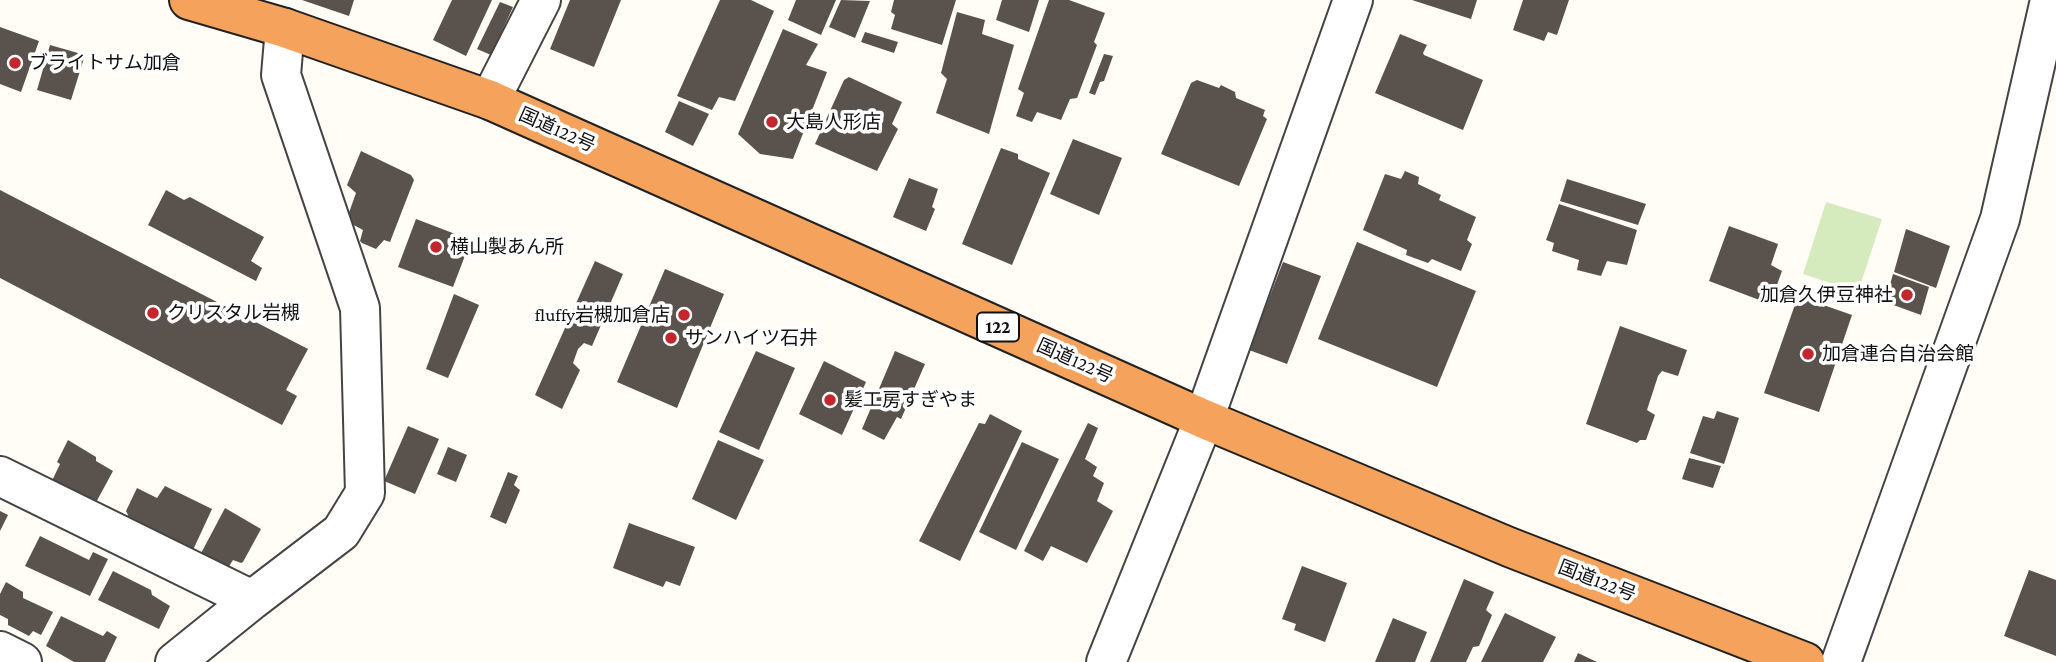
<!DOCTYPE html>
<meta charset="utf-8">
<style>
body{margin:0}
canvas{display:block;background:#fffdf5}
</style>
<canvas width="2056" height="662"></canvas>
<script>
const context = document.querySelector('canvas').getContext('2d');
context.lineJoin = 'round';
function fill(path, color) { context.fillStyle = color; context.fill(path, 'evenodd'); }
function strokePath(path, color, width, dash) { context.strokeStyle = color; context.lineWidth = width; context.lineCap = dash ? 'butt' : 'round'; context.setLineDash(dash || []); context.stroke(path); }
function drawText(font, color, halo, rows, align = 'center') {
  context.font = font + ' "Crimson Pro","Noto Sans JP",serif'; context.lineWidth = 7; context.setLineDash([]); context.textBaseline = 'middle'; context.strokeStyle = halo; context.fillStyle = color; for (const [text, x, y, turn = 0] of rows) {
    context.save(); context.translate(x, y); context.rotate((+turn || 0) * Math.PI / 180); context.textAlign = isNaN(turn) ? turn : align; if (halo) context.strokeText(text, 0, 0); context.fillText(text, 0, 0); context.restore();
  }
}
fill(new Path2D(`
 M 1826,202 L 1882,219 L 1858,292 L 1803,274 Z`), '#d5ebbd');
fill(new Path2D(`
 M 302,0 L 354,0 L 349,16 Z
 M 452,0 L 492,0 L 466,56 L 433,40 Z
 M 570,0 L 621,0 L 594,67 L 550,49 Z
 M 720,0 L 751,0 L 774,11 L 735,101 L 719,97 L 712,110 L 677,96 Z
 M 796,0 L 836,0 L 821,35 L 788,20 Z
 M 841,0 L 870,1 L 855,38 L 829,27 Z
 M 894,0 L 956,0 L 942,45 L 891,29 L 895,15 L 891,12 Z
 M 1002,0 L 1039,0 L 1029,32 L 996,20 Z
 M 1049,0 L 1069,0 L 1105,13 L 1094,42 L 1097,45 L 1077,98 L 1070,99 L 1061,120 L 1037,112 L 1032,122 L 1016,116 L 1024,93 L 1018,89 Z
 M 1412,0 L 1477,0 L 1471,19 Z
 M 1523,0 L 1569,0 L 1557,35 L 1548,32 L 1544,41 L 1513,30 Z
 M 500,2 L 513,7 L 491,55 L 477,49 Z
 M 957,12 L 985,20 L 982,34 L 1014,45 L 989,134 L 936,113 L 947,79 L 941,73 Z
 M 0,27 L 39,41 L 21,92 L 0,84 Z
 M 783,29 L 818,44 L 806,65 L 827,72 L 793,159 L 760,154 L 738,134 Z
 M 865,32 L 898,42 L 894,53 L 861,42 Z
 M 1400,34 L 1427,45 L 1423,53 L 1424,55 L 1483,80 L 1463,130 L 1375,93 Z
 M 50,45 L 85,55 L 71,100 L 37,90 Z
 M 1104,54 L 1113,56 L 1104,81 L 1100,82 L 1095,95 L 1089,93 Z
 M 849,77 L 902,102 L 892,124 L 898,129 L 877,171 L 815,144 L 844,80 Z
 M 1197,80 L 1219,88 L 1221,85 L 1235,92 L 1236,98 L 1265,110 L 1263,116 L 1267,119 L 1239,186 L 1161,154 L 1191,83 Z
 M 679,101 L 709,114 L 693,146 L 665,132 Z
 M 1073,139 L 1122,158 L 1099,215 L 1050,194 Z
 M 1001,148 L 1018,154 L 1018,159 L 1050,173 L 1012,265 L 962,244 Z
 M 361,151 L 411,175 L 414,180 L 390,242 L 384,240 L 376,249 L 362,243 L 360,241 L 363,230 L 346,221 L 356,193 L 347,185 Z
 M 1405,171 L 1419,177 L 1418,184 L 1441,195 L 1439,200 L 1476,217 L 1467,240 L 1472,244 L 1461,271 L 1432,259 L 1428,263 L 1406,255 L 1407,250 L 1363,230 L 1385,174 L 1401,179 Z
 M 909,178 L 938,189 L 932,207 L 935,209 L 926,231 L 893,217 Z
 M 1567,179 L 1646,204 L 1638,225 L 1560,201 Z
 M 0,190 L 308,349 L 286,390 L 297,396 L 282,425 L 0,278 Z
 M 166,190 L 184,200 L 190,197 L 264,237 L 251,261 L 262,268 L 256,281 L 148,225 Z
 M 1559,204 L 1637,230 L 1627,265 L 1607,261 L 1601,276 L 1577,270 L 1579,260 L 1552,251 L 1554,243 L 1546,240 Z
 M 416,219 L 471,240 L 453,287 L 398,267 Z
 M 1729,226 L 1778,244 L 1771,265 L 1782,271 L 1770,304 L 1709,281 Z
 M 1906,229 L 1950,246 L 1936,288 L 1894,272 Z
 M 1357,242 L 1476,291 L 1437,387 L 1318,339 Z
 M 595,261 L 623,274 L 592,346 L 584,343 L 578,349 L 573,363 L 580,370 L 562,409 L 535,395 Z
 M 1283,262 L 1321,276 L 1287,364 L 1249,350 Z
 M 665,269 L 724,294 L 677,408 L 617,382 Z
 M 1893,274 L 1929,287 L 1921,315 L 1885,302 Z
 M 454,294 L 479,305 L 448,378 L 426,369 Z
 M 1798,296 L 1852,315 L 1819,412 L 1764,393 Z
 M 1620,326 L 1687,350 L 1678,376 L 1662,371 L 1658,376 L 1647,410 L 1655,415 L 1646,440 L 1640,440 L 1637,443 L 1586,424 Z
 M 756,351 L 795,368 L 759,450 L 719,432 Z
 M 895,351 L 925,364 L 901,419 L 897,417 L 884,440 L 862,429 Z
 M 824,361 L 866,382 L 842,435 L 799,414 Z
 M 1717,411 L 1739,418 L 1724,464 L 1690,453 L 1703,416 L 1714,419 Z
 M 990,414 L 1022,431 L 960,561 L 919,541 L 979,423 L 985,424 Z
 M 1088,423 L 1098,428 L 1085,459 L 1097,467 L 1093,476 L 1104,483 L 1097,501 L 1113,511 L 1087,563 L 1051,546 L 1043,561 L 1024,551 Z
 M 408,426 L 439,439 L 415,494 L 384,481 Z
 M 68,440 L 96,457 L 96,461 L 113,471 L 93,508 L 50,485 L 60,464 L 57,462 Z
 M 718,440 L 764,460 L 736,520 L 692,499 Z
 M 1022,442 L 1059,459 L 1016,550 L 979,532 Z
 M 448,447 L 467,455 L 456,482 L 437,474 Z
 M 1689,458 L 1721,466 L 1713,488 L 1682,479 Z
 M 508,472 L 518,476 L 514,485 L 520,490 L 506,524 L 490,517 Z
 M 165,486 L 212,509 L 193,550 L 124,523 L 128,515 L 126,511 L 137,488 L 157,498 Z
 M 225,508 L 261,529 L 243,562 L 241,563 L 233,560 L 224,574 L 198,559 Z
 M 0,511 L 8,515 L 0,531 Z
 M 629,523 L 695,547 L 680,586 L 666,581 L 663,587 L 613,568 Z
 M 40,536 L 89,560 L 93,552 L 108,559 L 90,596 L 25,566 Z
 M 1302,566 L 1347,583 L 1325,642 L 1294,630 L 1296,624 L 1282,619 Z
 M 2029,570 L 2056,580 L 2056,656 L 2004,636 Z
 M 113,571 L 151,590 L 152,595 L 170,606 L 159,629 L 98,600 Z
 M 1464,579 L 1494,592 L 1486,610 L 1492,615 L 1479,646 L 1473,647 L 1466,662 L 1430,662 Z
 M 6,582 L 23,592 L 23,598 L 53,612 L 41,635 L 33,631 L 29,636 L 8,625 L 8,619 L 0,615 L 0,594 Z
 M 1505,613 L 1556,637 L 1543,662 L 1481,662 Z
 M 61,616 L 103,636 L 107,631 L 117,637 L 105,662 L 74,662 L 46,646 Z
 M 1393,618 L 1427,632 L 1415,662 L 1375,662 Z
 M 1578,653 L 1597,662 L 1574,662 Z`), '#5a524d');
const minor = new Path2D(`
 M 490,100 L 541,0
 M 0,476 L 252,600
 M 0,651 L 22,662
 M 175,662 L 252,600 L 341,532 L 365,493 L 360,308 L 281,75 L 285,28
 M 1106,662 L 1204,419 L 1353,0
 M 1841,662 L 2000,219 L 2050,0`);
const highway = new Path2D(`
 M 189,0 L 285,28 L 490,100 L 1204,419 L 1509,547 L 1805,662`);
strokePath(minor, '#444', 42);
strokePath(highway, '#222', 42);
strokePath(minor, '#fff', 38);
strokePath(highway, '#f5a25d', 38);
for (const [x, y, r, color] of [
 [15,63,7,"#c4262e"],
 [772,122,7,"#c4262e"],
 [436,247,7,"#c4262e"],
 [1907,295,7,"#c4262e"],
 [153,313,7,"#c4262e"],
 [684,315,7,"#c4262e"],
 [671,338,7,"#c4262e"],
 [1808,354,7,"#c4262e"],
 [830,400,7,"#c4262e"]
]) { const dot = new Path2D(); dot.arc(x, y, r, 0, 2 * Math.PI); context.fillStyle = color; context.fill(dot); strokePath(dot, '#fff', 2.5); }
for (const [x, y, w] of [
 [998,327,42]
]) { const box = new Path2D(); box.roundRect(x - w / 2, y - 14.5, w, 29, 5); context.fillStyle = '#fff'; context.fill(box); strokePath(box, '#111', 2); }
drawText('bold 18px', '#111', null, [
 ["122",998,327]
]);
drawText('19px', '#111', '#fff', [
 ["ブライトサム加倉",29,63],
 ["大島人形店",786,122],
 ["横山製あん所",450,247],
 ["加倉久伊豆神社",1893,295,"right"],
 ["クリスタル岩槻",167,313],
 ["fluffy岩槻加倉店",670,315,"right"],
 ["サンハイツ石井",685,338],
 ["加倉連合自治会館",1822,354],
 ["髪工房すぎやま",844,400]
], 'left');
drawText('19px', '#111', '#fff', [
 ["国道122号",557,130,24],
 ["国道122号",1075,361,24],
 ["国道122号",1597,581,21]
]);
</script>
